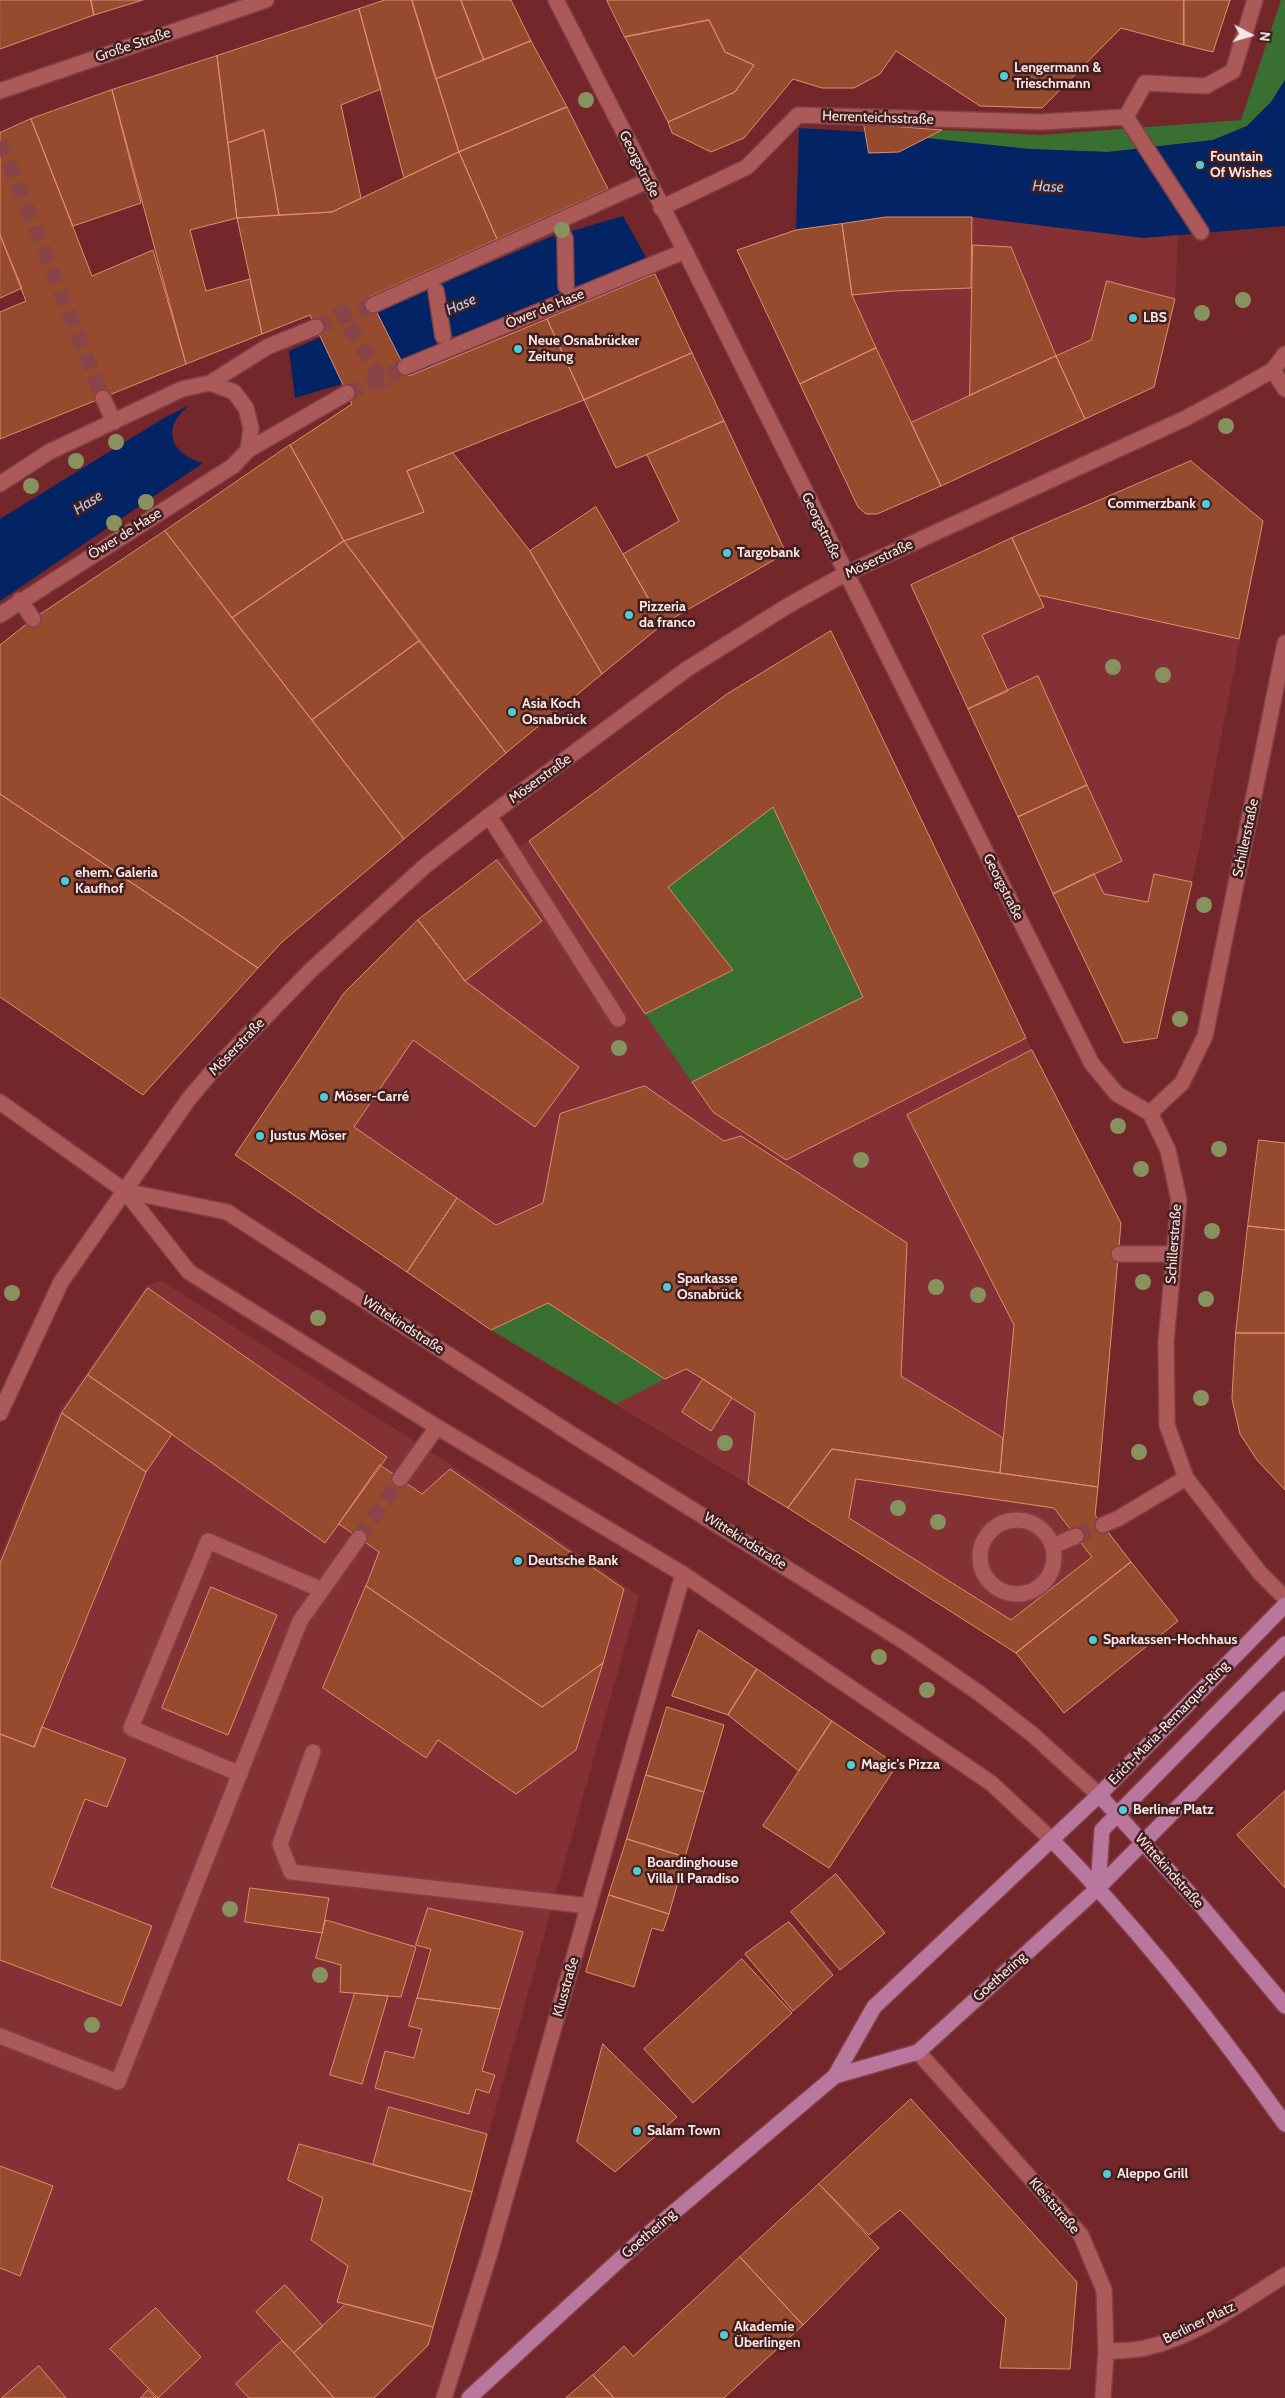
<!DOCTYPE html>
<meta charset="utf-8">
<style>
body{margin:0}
#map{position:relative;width:1285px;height:2398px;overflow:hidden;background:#74272a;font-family:Cabin,sans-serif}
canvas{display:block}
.north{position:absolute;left:1225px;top:10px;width:50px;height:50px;-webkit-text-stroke:4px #421f1f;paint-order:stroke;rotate:96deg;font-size:14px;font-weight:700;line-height:20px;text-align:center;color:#fae6e5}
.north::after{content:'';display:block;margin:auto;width:18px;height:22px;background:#fae6e5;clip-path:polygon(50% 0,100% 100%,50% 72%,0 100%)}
</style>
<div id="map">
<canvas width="1285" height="2398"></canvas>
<div class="north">N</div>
</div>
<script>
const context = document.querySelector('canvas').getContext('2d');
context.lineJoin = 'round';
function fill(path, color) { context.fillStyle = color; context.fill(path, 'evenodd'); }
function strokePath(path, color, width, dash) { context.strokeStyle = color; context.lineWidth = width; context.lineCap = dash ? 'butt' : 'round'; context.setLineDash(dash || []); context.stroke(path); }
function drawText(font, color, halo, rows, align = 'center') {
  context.font = font + ' Cabin,sans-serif'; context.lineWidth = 5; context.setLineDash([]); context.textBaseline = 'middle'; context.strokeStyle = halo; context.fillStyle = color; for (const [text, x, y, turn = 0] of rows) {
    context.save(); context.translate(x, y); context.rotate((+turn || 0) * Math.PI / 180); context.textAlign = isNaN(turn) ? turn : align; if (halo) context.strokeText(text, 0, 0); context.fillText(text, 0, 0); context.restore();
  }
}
fill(new Path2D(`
 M 886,217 L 972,217 L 1143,238 L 1178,234 L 1175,299 L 1154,387 L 941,486 L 877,514 L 866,514 L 858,507 L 737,250 L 796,230 Z
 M 1191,461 L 1263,521 L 1200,845 L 1157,1038 L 1124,1043 L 1053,894 L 911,585 Z
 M 529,841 L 713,1112 L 786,1160 L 1026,1038 L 1121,1223 L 1095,1515 L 1178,1621 L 1064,1713 L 1016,1653 L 788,1508 L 491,1330 L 235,1155 L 344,993 L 418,920 L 497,860 Z
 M 162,1281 L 450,1464 L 639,1596 L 429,2347 L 375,2398 L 0,2398 L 0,1556 L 59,1412 L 147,1285 Z`), '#843135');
fill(new Path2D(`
 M 1281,0 L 1285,0 L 1285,80 L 1271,102 L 1247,126 L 1213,140 L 1108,152 L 1029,149 L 926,138 L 942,130 L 1041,135 L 1241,120 Z
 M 773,807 L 863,997 L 692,1082 L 645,1014 L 733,970 L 668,887 Z
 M 548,1303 L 665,1379 L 616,1404 L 491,1330 Z`), '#3a6f32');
fill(new Path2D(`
 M 1285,80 L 1285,226 L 1143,238 L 972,217 L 886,217 L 796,230 L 799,128 L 865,132 L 869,153 L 899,152 L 926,138 L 1029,149 L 1108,152 L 1213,140 L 1247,126 L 1271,102 Z
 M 623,216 L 647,259 L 577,287 L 571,284 L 563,288 L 559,295 L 456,337 L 449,334 L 438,338 L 436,345 L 342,384 L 295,398 L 289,351 L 426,291 L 433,292 L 440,290 L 443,283 L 553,236 L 560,240 L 570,237 L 572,231 Z
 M 190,405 C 161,426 169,454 203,463 L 0,601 L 0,519 L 164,418 Z`), '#022465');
const building = new Path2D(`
 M 0,0 L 91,0 L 94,15 L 0,49 Z
 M 91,0 L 143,0 L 94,15 Z
 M 385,0 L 412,0 L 459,152 L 404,178 L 359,9 Z
 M 412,0 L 461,0 L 484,60 L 436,79 Z
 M 461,0 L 511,0 L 531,41 L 484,60 Z
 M 607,0 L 1184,0 L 1184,45 L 1121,28 L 1042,108 L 980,106 L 896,51 L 880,74 L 854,88 L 822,88 L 793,79 L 744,138 L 711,152 L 672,133 L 668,122 L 735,92 L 754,65 L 725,52 L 709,20 L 625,37 Z
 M 1184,0 L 1230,0 L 1213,52 L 1184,45 Z
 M 359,9 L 381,89 L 341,105 L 361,198 L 332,212 L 279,215 L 264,130 L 228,143 L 217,56 Z
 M 709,20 L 725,52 L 754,65 L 735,92 L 668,122 L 625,37 Z
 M 531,41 L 567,107 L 459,152 L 436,79 Z
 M 217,56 L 237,218 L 190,230 L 206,291 L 250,279 L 262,334 L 186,364 L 112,90 Z
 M 112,90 L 141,203 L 73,226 L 31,119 Z
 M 567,107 L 608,189 L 497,239 L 459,152 Z
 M 31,119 L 92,276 L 153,250 L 186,364 L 0,439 L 0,312 L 26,301 L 0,235 L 0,133 Z
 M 864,124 L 942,130 L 899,152 L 869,153 Z
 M 264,130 L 279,215 L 237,218 L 228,143 Z
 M 459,152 L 497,239 L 369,297 L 409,376 L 547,319 L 584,400 L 407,471 L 424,512 L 344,541 L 290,445 L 352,404 L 310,315 L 262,334 L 237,218 L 332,212 Z
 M 886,217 L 972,217 L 971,288 L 893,291 L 852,295 L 842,224 Z
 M 842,224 L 852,295 L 876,348 L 800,384 L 737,250 L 796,230 Z
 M 0,235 L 22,288 L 0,298 Z
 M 973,245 L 1011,247 L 1056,356 L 970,395 Z
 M 655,274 L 692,353 L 584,400 L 547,319 Z
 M 1107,281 L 1175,299 L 1154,387 L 1085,419 L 1056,356 L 1091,340 Z
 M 876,348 L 941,486 L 877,514 L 866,514 L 858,507 L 800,384 Z
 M 692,353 L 724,421 L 616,468 L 584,400 Z
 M 1056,356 L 1085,419 L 941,486 L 911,423 Z
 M 724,421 L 786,553 L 663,624 L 623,554 L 679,521 L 647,455 Z
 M 290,445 L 344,541 L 232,618 L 165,531 Z
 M 453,453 L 530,551 L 602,674 L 506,753 L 344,541 L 424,512 L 407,471 Z
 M 1191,461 L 1263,521 L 1239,639 L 1038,595 L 1012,538 Z
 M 596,507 L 663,624 L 602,674 L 530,551 Z
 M 165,531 L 404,839 L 282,942 L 258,968 L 0,794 L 0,645 L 33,619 Z
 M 1012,538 L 1044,607 L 982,635 L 1008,691 L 968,709 L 911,585 Z
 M 344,541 L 419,641 L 312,720 L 232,618 Z
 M 831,631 L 1026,1038 L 786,1160 L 713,1112 L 692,1082 L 863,997 L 773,807 L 668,887 L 733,970 L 645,1014 L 529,841 L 727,694 Z
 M 419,641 L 506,753 L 404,839 L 312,720 Z
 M 1038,676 L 1087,785 L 1018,817 L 968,709 Z
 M 1087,785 L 1122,861 L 1053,894 L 1018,817 Z
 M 0,794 L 258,968 L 143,1095 L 0,997 Z
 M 497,860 L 542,921 L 465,981 L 418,920 Z
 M 1094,874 L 1104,894 L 1148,902 L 1154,874 L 1192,882 L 1157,1038 L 1124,1043 L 1053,894 Z
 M 418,920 L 465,981 L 579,1067 L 535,1127 L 413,1040 L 354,1127 L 457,1198 L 407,1272 L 235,1155 L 344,993 Z
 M 1032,1050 L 1121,1223 L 1098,1487 L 1000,1473 L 1014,1325 L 907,1115 Z
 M 645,1086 L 724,1141 L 741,1136 L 907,1243 L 901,1376 L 1003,1438 L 1000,1473 L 832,1449 L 788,1508 L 748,1484 L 755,1413 L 703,1379 L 686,1369 L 665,1379 L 548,1303 L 491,1330 L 407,1272 L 457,1198 L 496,1225 L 543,1203 L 560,1114 Z
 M 1259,1140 L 1285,1143 L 1285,1230 L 1248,1226 Z
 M 1248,1226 L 1285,1230 L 1285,1333 L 1236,1333 Z
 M 148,1288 L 387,1457 L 325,1543 L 88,1375 Z
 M 1236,1333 L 1285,1333 L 1285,1490 L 1257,1460 L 1240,1434 L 1232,1399 Z
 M 88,1375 L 172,1434 L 146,1472 L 62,1413 Z
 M 703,1379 L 732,1398 L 711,1431 L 682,1412 Z
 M 62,1413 L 146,1472 L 34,1747 L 0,1734 L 0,1564 Z
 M 832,1449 L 1098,1487 L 1095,1515 L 1131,1562 L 1016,1653 L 788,1508 ZM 856,1479 L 1054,1508 L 1092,1557 L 1011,1620 L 849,1518 Z
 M 380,1465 L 422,1494 L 450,1469 L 624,1589 L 603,1663 L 542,1707 L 366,1586 L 379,1552 L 339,1524 Z
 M 1131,1562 L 1178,1621 L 1064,1713 L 1016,1653 Z
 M 366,1586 L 542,1707 L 603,1663 L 576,1750 L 516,1794 L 438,1740 L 426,1758 L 323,1688 Z
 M 211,1587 L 277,1615 L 228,1735 L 162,1708 Z
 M 699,1630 L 757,1669 L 728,1715 L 672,1696 Z
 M 757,1669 L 832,1721 L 799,1771 L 728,1715 Z
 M 667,1707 L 724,1725 L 704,1792 L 646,1775 Z
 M 832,1721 L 897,1765 L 829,1868 L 763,1826 Z
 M 42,1727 L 126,1759 L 107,1807 L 85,1799 L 51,1887 L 152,1926 L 121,2006 L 0,1960 L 0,1734 L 34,1747 Z
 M 646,1775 L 704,1792 L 685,1857 L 627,1839 Z
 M 1285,1791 L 1285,1888 L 1237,1835 Z
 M 627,1839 L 685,1857 L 669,1914 L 609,1895 Z
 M 836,1874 L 885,1933 L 840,1970 L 791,1912 Z
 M 250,1888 L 329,1898 L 322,1933 L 245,1922 Z
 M 609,1895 L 669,1914 L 663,1931 L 652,1928 L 634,1987 L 586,1972 Z
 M 428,1908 L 523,1932 L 500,2009 L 417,1998 L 431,1949 L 416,1945 Z
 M 326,1920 L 416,1947 L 401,1997 L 340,1992 L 341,1965 L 316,1958 Z
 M 789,1922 L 833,1975 L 793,2011 L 745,1954 Z
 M 742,1959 L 792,2013 L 693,2103 L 644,2049 Z
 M 355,1993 L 388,1996 L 362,2084 L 330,2075 Z
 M 417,1998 L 500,2009 L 482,2071 L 495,2075 L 489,2093 L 476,2089 L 469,2114 L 375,2088 L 385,2051 L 414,2058 L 422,2029 L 409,2026 Z
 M 603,2044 L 677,2117 L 615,2172 L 577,2142 Z
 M 911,2099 L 1077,2282 L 1070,2369 L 1000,2368 L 1006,2318 L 900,2210 L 869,2235 L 819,2184 Z
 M 389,2107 L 487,2134 L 472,2192 L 373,2165 Z
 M 299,2144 L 472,2192 L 433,2327 L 337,2302 L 348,2266 L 311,2240 L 323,2198 L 288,2180 Z
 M 0,2166 L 53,2186 L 20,2276 L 0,2268 Z
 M 819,2184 L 879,2248 L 803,2325 L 740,2257 Z
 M 740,2257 L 803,2325 L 724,2398 L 614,2398 L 593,2375 L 624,2346 L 633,2356 Z
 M 285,2285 L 323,2326 L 294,2353 L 256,2312 Z
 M 346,2304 L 433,2327 L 428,2345 L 374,2398 L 334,2398 L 294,2353 Z
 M 156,2308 L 201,2357 L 158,2398 L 110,2349 Z
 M 282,2341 L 294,2353 L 334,2398 L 249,2398 L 236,2384 Z
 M 39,2366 L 66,2398 L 2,2398 Z
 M 593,2375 L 614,2398 L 566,2398 Z
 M 148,2390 L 156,2398 L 141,2398 Z`);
fill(building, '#964b2e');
strokePath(building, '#e08e6f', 1);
strokePath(new Path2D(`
 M 0,141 L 103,398
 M 338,306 L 386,388
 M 316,327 L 373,305
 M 347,393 L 405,367
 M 1076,1536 L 1103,1525
 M 359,1538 L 400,1479`), '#884446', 15, [15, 8]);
const minor = new Path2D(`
 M 556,0 L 685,251 L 1092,1064 L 1117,1094 L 1150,1113
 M 0,91 L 266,0
 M 1126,117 L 1145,83 L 1206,86 L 1233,71 L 1255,0
 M 661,208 L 747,167 L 798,115 L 1041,122 L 1126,117 L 1201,232
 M 565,238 L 566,286
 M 436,291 L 443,336
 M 373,305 L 647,181
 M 405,367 L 685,251
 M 1273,370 L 1285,389
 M 210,383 L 267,347 L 316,327
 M 103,398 L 114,422
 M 248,450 L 347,393
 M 0,484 L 49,452 L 182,389 L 210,383 L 234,392 L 246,408 L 251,428 L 248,450 L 233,466 L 0,615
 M 20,600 L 33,619
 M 1285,643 L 1205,1036 L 1182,1083 L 1150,1113 L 1168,1150 L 1179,1200 L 1166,1342 L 1167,1425 L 1186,1478 L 1260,1573 L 1285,1598
 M 489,816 L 618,1019
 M 0,1102 L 125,1191 L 189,1272 L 437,1427 L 683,1574 L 991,1783 L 1052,1840
 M 125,1191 L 227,1212 L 576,1437 L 905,1642 L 979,1693 L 1032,1734 L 1099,1795
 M 1119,1254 L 1174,1254
 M 0,1413 L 61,1282 L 188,1100 L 209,1075 L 311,970 L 425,866 L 489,816 L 687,669 L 789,605 L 845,574 L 1184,419 L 1227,396 L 1273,370 L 1285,354
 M 400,1479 L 437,1427
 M980 1557a37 37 0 1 1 74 0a37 37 0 1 1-74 0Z
 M 1103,1525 L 1119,1518 L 1186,1478
 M 1053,1546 L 1076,1536
 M 313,1752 L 280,1844 L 291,1872 L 589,1906
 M 240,1774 L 131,1728 L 208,1541 L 322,1590
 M 0,2036 L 118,2082 L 300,1621 L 359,1538
 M 918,2052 L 1081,2235 L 1104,2290 L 1106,2352 L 1103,2398
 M 1106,2352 C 1119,2350 1132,2351 1145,2348 C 1196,2337 1242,2302 1285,2275
 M 444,2398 L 488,2259 L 683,1574`);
const major = new Path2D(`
 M 1099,1795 L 1203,1908 L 1285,2006
 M 1052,1840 C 1138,1928 1214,2024 1285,2124
 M 1098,1888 L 1102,1830 L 1285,1644
 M 835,2076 L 874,2007 L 1099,1795 L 1285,1605
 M 469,2398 L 641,2240 L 835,2076 L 918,2052 L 1098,1888 L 1285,1699`);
strokePath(minor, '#804048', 18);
strokePath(major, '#804048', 18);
strokePath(minor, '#ac5959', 15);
strokePath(major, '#b9779d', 15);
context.fillStyle = '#87925f';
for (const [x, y] of [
 [586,100],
 [562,230],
 [1243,300],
 [1202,313],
 [1226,426],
 [116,442],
 [76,461],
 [31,486],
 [146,502],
 [114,523],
 [1113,667],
 [1163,675],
 [1204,905],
 [1180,1019],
 [619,1048],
 [1118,1126],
 [1219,1149],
 [861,1160],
 [1141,1169],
 [1212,1231],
 [1143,1282],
 [936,1287],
 [12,1293],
 [978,1295],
 [1206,1299],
 [318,1318],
 [1201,1398],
 [725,1443],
 [1139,1452],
 [898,1508],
 [938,1522],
 [879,1657],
 [927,1690],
 [230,1909],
 [320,1975],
 [92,2025]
]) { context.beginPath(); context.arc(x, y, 8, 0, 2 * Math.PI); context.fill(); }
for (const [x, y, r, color] of [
 [1004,76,5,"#51ccd4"],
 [1200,165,5,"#51ccd4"],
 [1133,318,5,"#51ccd4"],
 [518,349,5,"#51ccd4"],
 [1206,504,5,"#51ccd4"],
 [727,553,5,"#51ccd4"],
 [629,615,5,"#51ccd4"],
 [512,712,5,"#51ccd4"],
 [65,881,5,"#51ccd4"],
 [324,1097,5,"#51ccd4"],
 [260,1136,5,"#51ccd4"],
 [667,1287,5,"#51ccd4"],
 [518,1561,5,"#51ccd4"],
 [1093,1640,5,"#51ccd4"],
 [851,1765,5,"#51ccd4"],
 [1123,1810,5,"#51ccd4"],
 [637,1871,5,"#51ccd4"],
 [637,2131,5,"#51ccd4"],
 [1107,2174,5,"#51ccd4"],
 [724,2335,5,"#51ccd4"]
]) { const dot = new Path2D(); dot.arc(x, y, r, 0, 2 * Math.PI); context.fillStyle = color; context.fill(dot); strokePath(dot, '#421f1f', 2); }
drawText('14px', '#fae6e5', '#421f1f', [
 ["Große Straße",133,45,-19],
 ["Herrenteichsstraße",878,118,2],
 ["Georgstraße",639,164,63],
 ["Öwer de Hase",545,309,-22],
 ["Georgstraße",821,526,64],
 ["Öwer de Hase",125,534,-32],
 ["Möserstraße",879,559,-25],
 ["Möserstraße",540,779,-36],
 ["Schillerstraße",1246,838,-78],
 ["Georgstraße",1003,887,63],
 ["Möserstraße",237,1047,-46],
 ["Schillerstraße",1174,1244,-86],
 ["Wittekindstraße",403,1325,33],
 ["Wittekindstraße",745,1541,32],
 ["Erich-Maria-Remarque-Ring",1169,1723,-46],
 ["Wittekindstraße",1169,1871,48],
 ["Goethering",1000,1977,-42],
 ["Klusstraße",566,1987,-74],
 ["Kleiststraße",1054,2206,49],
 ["Goethering",649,2234,-41],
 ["Berliner Platz",1199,2323,-26]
]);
drawText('bold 14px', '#fae6e5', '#421f1f', [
 ["Lengermann &",1014,68],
 ["Trieschmann",1014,84],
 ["Fountain",1210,157],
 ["Of Wishes",1210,173],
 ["LBS",1143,318],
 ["Neue Osnabrücker",528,341],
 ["Zeitung",528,357],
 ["Commerzbank",1196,504,"right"],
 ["Targobank",737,553],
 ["Pizzeria",639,607],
 ["da franco",639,623],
 ["Asia Koch",522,704],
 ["Osnabrück",522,720],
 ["ehem. Galeria",75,873],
 ["Kaufhof",75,889],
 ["Möser-Carré",334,1097],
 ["Justus Möser",270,1136],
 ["Sparkasse",677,1279],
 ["Osnabrück",677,1295],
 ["Deutsche Bank",528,1561],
 ["Sparkassen-Hochhaus",1103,1640],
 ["Magic's Pizza",861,1765],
 ["Berliner Platz",1133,1810],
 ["Boardinghouse",647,1863],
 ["Villa Il Paradiso",647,1879],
 ["Salam Town",647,2131],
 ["Aleppo Grill",1117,2174],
 ["Akademie",734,2327],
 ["Überlingen",734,2343]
], 'left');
drawText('italic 15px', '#b4cbf2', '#421f1f', [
 ["Hase",1048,187,2],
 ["Hase",461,305,-24],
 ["Hase",88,503,-33]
]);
</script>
